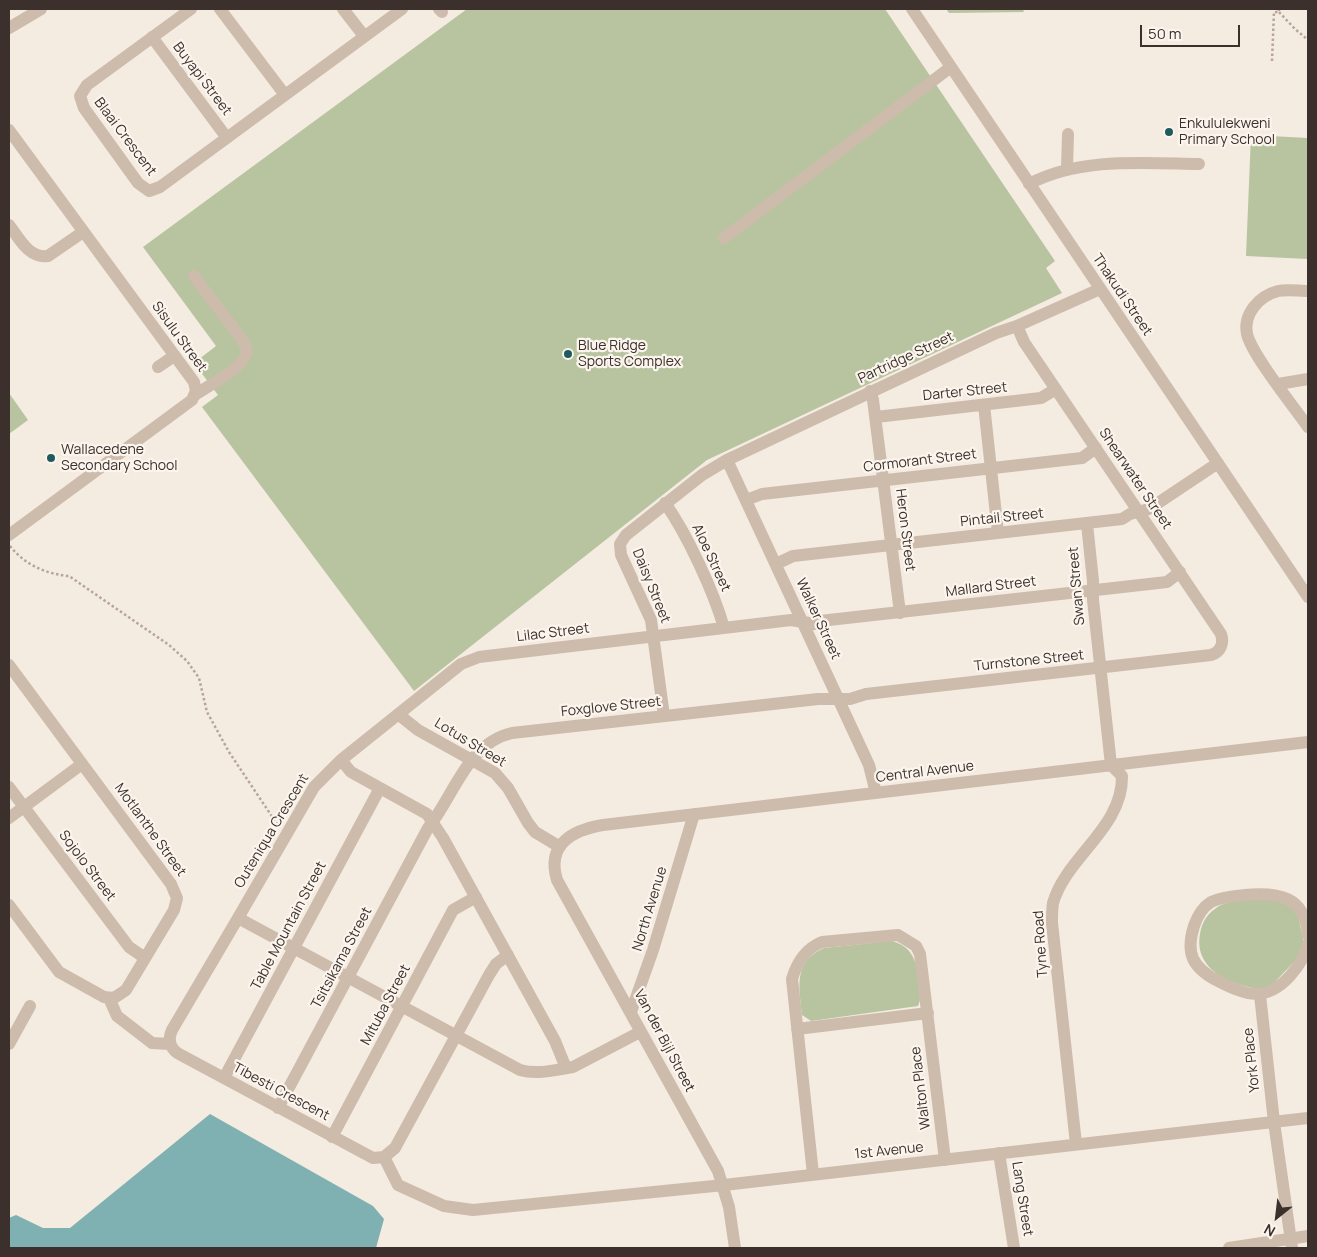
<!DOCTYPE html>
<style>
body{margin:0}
#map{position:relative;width:1317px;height:1257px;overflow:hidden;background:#f4ebe1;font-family:Manrope,sans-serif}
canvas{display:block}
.frame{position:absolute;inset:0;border:10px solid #3b302b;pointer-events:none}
.north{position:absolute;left:1252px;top:1192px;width:50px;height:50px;-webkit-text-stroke:4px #fbf5ee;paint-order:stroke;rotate:209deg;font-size:14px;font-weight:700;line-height:20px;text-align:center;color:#3b302b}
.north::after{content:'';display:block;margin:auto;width:18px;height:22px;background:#3b302b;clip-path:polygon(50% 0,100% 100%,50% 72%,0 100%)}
.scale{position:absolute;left:1140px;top:25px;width:100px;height:22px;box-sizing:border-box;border:2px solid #3b302b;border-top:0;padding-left:6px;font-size:15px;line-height:18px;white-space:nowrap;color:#3b302b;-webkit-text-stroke:4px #fbf5ee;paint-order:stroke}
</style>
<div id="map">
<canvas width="1317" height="1257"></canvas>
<div class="frame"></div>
<div class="north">N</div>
<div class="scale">50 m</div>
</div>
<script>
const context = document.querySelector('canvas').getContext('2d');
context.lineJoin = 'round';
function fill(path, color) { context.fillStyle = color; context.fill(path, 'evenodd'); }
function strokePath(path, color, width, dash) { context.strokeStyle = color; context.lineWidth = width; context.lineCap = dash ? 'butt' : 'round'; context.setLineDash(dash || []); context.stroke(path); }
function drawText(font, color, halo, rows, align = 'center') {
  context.font = font + ' Manrope,sans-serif'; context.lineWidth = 4.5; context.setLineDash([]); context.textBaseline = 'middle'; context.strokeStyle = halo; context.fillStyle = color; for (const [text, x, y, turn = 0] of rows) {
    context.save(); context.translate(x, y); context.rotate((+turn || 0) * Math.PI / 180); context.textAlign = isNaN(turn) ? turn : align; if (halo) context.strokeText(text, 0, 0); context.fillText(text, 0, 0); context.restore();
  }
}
fill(new Path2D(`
 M 467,9 L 885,9 L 1055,261 L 1046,268 L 1062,293 L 707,460 L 414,691 L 202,407 L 218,395 L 194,363 L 216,346 L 143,247 Z
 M 946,9 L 1023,9 L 1024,12 L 949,13 Z
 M 1251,135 L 1308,138 L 1308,259 L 1246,256 Z
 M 9,393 L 28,420 L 9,434 Z
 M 1265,898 L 1287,903 L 1298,916 L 1304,942 L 1296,960 L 1267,990 C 1236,987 1193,972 1200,934 C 1202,921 1208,913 1219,906 C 1232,899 1251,900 1265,898 Z
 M 892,941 C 921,949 917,975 920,1000 L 918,1006 L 811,1021 L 802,1015 C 799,986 793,962 824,948 Z`), '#b8c4a0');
fill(new Path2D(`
 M 210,1114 L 373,1206 L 384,1219 L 376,1248 L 9,1248 L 9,1218 L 16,1215 L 43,1228 L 70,1228 Z`), '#7fb0b2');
strokePath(new Path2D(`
 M 1279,12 L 1295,29 L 1308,40
 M 1272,61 L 1274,12 L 1279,12 L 1279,9
 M 10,546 C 25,565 46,574 69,576 L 169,645 L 187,661 L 199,678 L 207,712 L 229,752 L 277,824`), '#b9a596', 2.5, [2.5, 2.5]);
strokePath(new Path2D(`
 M 191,9 L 87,85 L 80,96 L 84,108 L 138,183 L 149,191 L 160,187 L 402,9
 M 220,9 L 285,95
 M 343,9 L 364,36
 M 439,9 L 442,12
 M 912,9 L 1308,597
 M 9,28 L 41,9
 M 152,37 L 227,138
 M 9,130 L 194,382 L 196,391 L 192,400 L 9,535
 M 1067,169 L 1068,134
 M 1029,184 C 1080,157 1143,163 1199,164
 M 9,225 C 19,238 29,259 48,256 L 83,232
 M 724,238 L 951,67
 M 194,276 L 243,341 L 247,350 C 246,367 209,385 195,395
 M 1308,291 C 1299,291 1287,289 1278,291 C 1259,296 1243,314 1247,334 C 1252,355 1294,407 1308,427
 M 158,367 L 174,356
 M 1278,384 L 1308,379
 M 870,391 L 873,400 L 900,613
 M 984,405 L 998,533
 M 876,417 L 1041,398 L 1056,389
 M 727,460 L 869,765 L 876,793
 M 746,500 L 762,494 L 1082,458 L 1096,448
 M 665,503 C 687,534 714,592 724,628
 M 776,564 L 793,556 L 1122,519 L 1130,514 L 1149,509 L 1218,463
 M 9,665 L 171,884 L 177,898 L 174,910 L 126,990 L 114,998 L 104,997 L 59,972 L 9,905
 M 398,714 L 418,730 L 495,773 L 508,788 L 528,823 L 535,832 L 560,847
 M 664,716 L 651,620 L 621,555 L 620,544 L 626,535 L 702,475 L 727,460 L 996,333 L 1017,326 L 1100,289
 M 341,760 L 461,664 L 479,657 L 791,620 L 815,624 L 820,621 L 1167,582 L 1180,572
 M 9,787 L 129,947 L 145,958
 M 9,818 L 82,764
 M 238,918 L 172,1030 C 167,1041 171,1050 181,1055 L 373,1158 L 384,1157 L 395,1148 L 489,975 L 496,964 L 508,955
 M 1308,935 C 1305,896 1278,892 1245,895 C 1234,896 1221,897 1211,902 C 1203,907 1197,917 1194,926 C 1185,954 1193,968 1218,981 C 1246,996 1266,1002 1290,976 C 1298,967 1305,957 1308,944
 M 1260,995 L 1274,1122 L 1292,1248
 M 109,998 L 117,1016 L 152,1043 L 170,1044
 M 631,1012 L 653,950 L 694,814
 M 797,1029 L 928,1013
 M 9,1044 L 30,1006
 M 566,1068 L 555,1041 L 443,838 L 427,814 L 351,772 L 341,760 L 314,787 L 238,918 L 520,1070 C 537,1075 556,1070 573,1067 L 640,1032
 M 224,1078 L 380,788
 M 278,1108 L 428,828 C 454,796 467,743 512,733 L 818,699 L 850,699 L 866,694 L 1211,655 C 1221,652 1224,643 1221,634 L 1024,342 L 1017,326
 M 332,1137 L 453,910 L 476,897
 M 1076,1144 L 1052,923 C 1052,916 1052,909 1053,903 C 1066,857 1123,828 1122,776 L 1111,765 L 1093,600 L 1093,581 L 1087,524
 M 999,1153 L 1014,1248
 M 384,1157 L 398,1185 L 444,1206 L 473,1210 L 724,1185 L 1308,1118
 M 813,1174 L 792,979 C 797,962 805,949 822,942 L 898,935 L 916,946 L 920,954 L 945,1160
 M 735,1248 L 729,1207 L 718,1171 L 557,880 C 546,844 573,830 603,825 L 1308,742
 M 1229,1248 L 1308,1236`), '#cdbbac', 12);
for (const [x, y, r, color] of [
 [1169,132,5,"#1f5a5e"],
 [568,354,5,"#1f5a5e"],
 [51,458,5,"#1f5a5e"]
]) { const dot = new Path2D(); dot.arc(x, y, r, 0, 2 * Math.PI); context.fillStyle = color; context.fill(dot); strokePath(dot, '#fbf5ee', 2); }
drawText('14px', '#3b302b', '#fbf5ee', [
 ["Buyapi Street",202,79,53],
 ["Blaai Crescent",125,137,53],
 ["Thakudi Street",1122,295,56],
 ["Sisulu Street",179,337,54],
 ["Partridge Street",906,358,-25],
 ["Darter Street",965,392,-6],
 ["Cormorant Street",920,461,-7],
 ["Shearwater Street",1135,479,56],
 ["Pintail Street",1002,518,-6],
 ["Heron Street",905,530,83],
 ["Aloe Street",711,558,65],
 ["Daisy Street",651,586,68],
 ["Swan Street",1077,586,-95],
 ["Mallard Street",991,587,-7],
 ["Walker Street",818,619,65],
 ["Lilac Street",553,633,-7],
 ["Turnstone Street",1029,661,-6],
 ["Foxglove Street",611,707,-6],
 ["Lotus Street",470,743,31],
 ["Central Avenue",925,772,-7],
 ["Motlanthe Street",150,830,54],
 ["Outeniqua Crescent",272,831,-59],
 ["Sojolo Street",87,866,53],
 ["North Avenue",650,909,-73],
 ["Table Mountain Street",289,926,-62],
 ["Tyne Road",1041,944,-94],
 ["Tsitsikama Street",342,958,-62],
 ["Mituba Street",386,1005,-62],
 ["Van der Bijl Street",664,1041,62],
 ["York Place",1252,1060,-96],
 ["Walton Place",921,1088,-97],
 ["Tibesti Crescent",281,1092,28],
 ["1st Avenue",889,1151,-6],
 ["Lang Street",1022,1199,81]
]);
drawText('14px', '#3b302b', '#fbf5ee', [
 ["Enkululekweni",1179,124],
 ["Primary School",1179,140],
 ["Blue Ridge",578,346],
 ["Sports Complex",578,362],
 ["Wallacedene",61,450],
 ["Secondary School",61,466]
], 'left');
</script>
